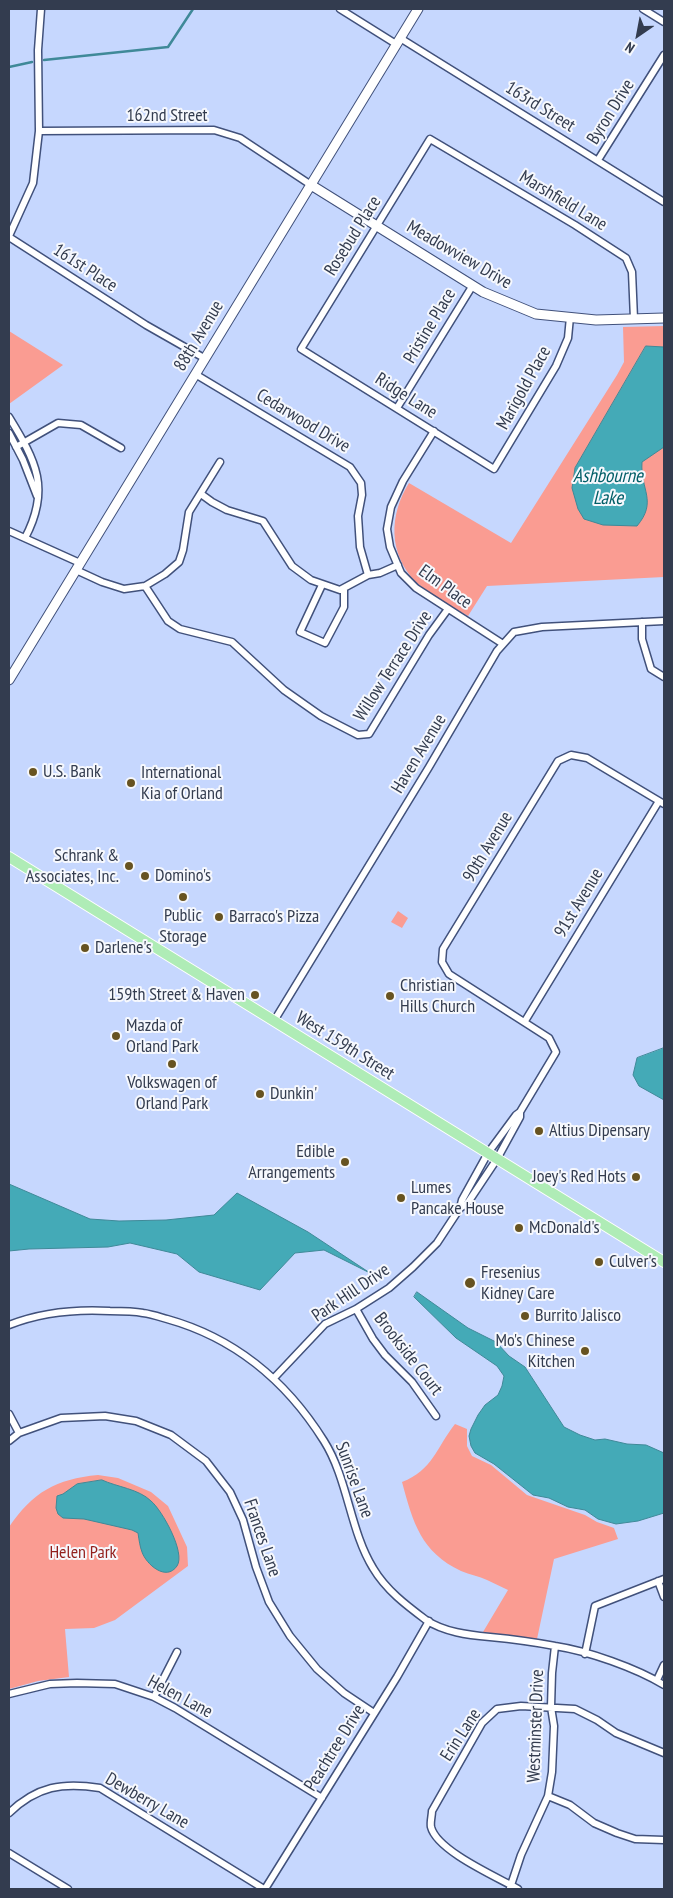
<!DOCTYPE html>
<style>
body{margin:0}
#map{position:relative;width:673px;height:1898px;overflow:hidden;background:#c6d7fe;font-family:"PT Sans Narrow",sans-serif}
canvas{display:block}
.frame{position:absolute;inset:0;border:10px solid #333c4f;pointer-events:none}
.north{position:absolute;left:613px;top:10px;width:50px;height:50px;-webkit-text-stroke:4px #f6f8fd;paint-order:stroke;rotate:213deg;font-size:14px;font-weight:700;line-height:20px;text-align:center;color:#333c4f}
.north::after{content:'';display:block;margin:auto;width:18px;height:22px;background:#333c4f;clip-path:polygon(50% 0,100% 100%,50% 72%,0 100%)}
</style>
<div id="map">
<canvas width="673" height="1898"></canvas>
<div class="frame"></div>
<div class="north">N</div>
</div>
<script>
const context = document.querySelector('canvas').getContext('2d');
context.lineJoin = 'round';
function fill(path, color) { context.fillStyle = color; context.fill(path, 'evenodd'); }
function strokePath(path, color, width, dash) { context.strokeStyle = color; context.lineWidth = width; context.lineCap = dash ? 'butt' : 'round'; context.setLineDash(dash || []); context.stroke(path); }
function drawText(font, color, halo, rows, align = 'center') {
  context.font = font + ' "PT Sans Narrow",sans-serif'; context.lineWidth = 4; context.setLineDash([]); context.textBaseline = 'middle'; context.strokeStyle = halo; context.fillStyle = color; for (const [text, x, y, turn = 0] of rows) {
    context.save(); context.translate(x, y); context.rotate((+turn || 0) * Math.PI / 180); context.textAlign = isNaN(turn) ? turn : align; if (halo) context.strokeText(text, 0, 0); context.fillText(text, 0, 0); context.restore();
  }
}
fill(new Path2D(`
 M 664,326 L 664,577 L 487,586 L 468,616 C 451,606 431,596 416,582 C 388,554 389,515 409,483 L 511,543 L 617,375 L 624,362 L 623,327 Z
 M 9,331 L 63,365 L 9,404 Z
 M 398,911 L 408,918 L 402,928 L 391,922 Z
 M 455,1424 L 467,1429 L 467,1446 L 472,1456 L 491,1465 L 527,1495 L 585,1515 L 597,1522 L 614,1528 L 618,1539 L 554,1559 L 537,1639 L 483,1632 L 508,1590 C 501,1587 494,1583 487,1580 C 479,1576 470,1575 461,1571 C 421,1552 413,1523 402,1482 C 433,1470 436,1448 455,1424 Z
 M 98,1475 L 118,1478 L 151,1492 L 168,1506 L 187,1547 L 188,1566 L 115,1620 L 94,1628 L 65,1629 L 69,1677 L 38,1681 L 9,1689 L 9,1527 C 33,1492 56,1479 98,1475 Z`), '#fa9c92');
const water = new Path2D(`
 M 646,346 L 664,347 L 664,447 L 642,462 C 640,490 658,501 637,526 L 603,525 L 584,519 L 578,509 L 572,488 L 575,468 Z
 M 664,1048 L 664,1100 L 639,1086 L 633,1075 L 637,1058 Z
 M 9,1184 L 90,1219 L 119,1221 L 166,1220 L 214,1215 L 237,1193 L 308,1232 L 370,1273 L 324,1250 L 295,1253 L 260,1290 L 199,1272 L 177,1254 L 130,1243 L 108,1247 L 29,1249 L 9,1251 Z
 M 417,1292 L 468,1328 L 496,1342 L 509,1356 L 525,1367 L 564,1427 L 580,1435 L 595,1440 L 605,1439 L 627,1444 L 646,1445 L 664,1453 L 664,1513 L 638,1521 L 616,1524 L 598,1519 L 585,1510 L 568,1507 L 549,1498 L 533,1495 L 494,1464 L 475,1453 L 471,1446 L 469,1436 L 471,1429 L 478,1415 L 485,1405 L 498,1395 L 502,1386 L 504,1376 L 497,1366 L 456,1338 L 414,1297 Z
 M 102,1480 C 117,1487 139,1489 151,1501 C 162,1510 186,1553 177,1566 C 166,1582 146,1564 142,1552 C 140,1547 139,1540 138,1533 L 132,1530 L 84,1519 L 63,1518 L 58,1514 L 56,1508 L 57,1496 L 63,1494 L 77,1484 Z`);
fill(water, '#44aab7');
strokePath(water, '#3f8998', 1);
strokePath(new Path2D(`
 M 44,60 L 168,47 L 193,9
 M 9,67 L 32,62`), '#3f8998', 2.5);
const street = new Path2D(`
 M 340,9 L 396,44
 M 643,9 L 664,22
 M 400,38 L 664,202
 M 39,131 L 214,130 L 240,138 L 311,185
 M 598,160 L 664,55
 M 9,236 L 33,183 L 39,131 L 38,50 L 41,9
 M 9,237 L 146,325 L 204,358
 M 570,317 L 568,338 L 556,366 L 494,469 L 301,349 L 430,139 L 575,225 L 626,258 L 632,272 L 634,319
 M 195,374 L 350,467 L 361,483 L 362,495 L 358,516 L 360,547 L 368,575
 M 397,408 L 473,285
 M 9,417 C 36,461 51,489 25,538
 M 434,431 L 403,481 L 391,507 L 387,529 L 390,547 L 401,573 L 416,588 L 503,644
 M 9,433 L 23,460 L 37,496
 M 16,447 L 58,423 L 81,425 L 121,448
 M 201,494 L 212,502 L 227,510 L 263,521 L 292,566 L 311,580 L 340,590 L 368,575 L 380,573 L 398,565
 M 9,531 L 80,563
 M 76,570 L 102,582 L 124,589 L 145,586 L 165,574 L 179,562 L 183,550 L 189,512 L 220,462
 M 322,585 L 300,632 L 325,643 L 344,607 L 344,589
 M 145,586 L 168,621 L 180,629 L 232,642 L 284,690 L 321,716 L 358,735 L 369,734 L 429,635 L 448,609
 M 642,622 L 642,639 L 651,669 L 664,677
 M 274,1021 L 429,767 L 497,651 L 514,632 L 542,627 L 664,621
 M 525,1021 L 659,801
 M 460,1208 L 467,1204 L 497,1159 L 520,1117 L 520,1112
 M 356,1309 L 373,1339 L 385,1355 L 412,1382 L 436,1416
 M 9,1325 C 42,1312 75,1309 110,1311 C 121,1311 133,1311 143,1313 C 151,1314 160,1317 167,1319 C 235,1338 287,1382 324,1441 C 348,1479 350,1531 373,1568 C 386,1590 406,1605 426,1620 C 444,1632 468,1635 490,1637 C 511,1639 534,1642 555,1646 C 588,1651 636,1668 664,1685
 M 274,1378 L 325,1324 L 356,1309 L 389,1288 L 413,1267 L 437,1243 L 460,1208 L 462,1200 L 488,1153 L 516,1115 L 520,1112 L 556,1052 L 549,1038 L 449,974 L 442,962 L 443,949 L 558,761 L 571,755 L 587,758 L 664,804
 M 9,1414 L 19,1433
 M 9,1441 L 19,1433 L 61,1418 L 105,1416 L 136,1421 L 171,1435 L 206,1461 L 230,1492 L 243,1520 L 256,1567 L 269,1602 L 290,1636 L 317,1669 L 344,1693 L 374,1713
 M 658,1581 L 664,1597
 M 585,1654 L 595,1606 L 664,1579
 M 657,1680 L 664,1665
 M 9,1694 L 50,1684 L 77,1683 L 115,1684 L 154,1697 L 175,1708 L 322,1798
 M 154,1697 L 177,1652
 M 548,1796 L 570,1805 L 594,1823 L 617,1833 L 635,1839 L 664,1840
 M 9,1813 C 37,1786 63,1782 100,1788 L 264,1889
 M 9,1853 L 68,1889
 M 510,1888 L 521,1855 L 548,1796 L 552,1772 L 554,1726 L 551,1707 L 552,1673 L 555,1646
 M 265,1889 L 397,1677 L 429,1621
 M 518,1889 C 497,1877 437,1851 431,1827 C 430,1822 432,1816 432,1811 L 482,1723 L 497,1709 L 521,1706 L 575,1709 L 597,1720 L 616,1733 L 664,1753`);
const secondary = new Path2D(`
 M 311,185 L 483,292 L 536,314 L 596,320 L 664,318
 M 9,680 L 418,9`);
const primary = new Path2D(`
 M 9,857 L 664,1262`);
strokePath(street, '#41517b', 9);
strokePath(secondary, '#41517b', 11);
strokePath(primary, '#fff', 12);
strokePath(street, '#fff', 6);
strokePath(secondary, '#fff', 9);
strokePath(primary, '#afecb6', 10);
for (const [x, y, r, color] of [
 [33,772,5,"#675321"],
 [131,783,5,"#675321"],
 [129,866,5,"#675321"],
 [145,876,5,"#675321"],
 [183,897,5,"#675321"],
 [219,917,5,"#675321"],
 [85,948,5,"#675321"],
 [255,995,5,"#675321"],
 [390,996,5,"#675321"],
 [116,1036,5,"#675321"],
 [172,1064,5,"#675321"],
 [260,1094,5,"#675321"],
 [539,1131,5,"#675321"],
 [345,1162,5,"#675321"],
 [636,1177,5,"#675321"],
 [401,1198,5,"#675321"],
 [519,1228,5,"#675321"],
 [599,1262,5,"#675321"],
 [470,1283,6,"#675321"],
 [525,1316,5,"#675321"],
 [585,1351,5,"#675321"]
]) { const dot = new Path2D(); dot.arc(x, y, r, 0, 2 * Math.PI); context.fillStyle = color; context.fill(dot); strokePath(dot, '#f6f8fd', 2); }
drawText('18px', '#333c4f', '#f6f8fd', [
 ["163rd Street",540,107,32],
 ["Byron Drive",611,112,-58],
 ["162nd Street",167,116],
 ["Marshfield Lane",563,201,31],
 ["Rosebud Place",353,236,-58],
 ["Meadowview Drive",459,255,30],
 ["161st Place",85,268,33],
 ["Pristine Place",430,326,-59],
 ["88th Avenue",199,336,-59],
 ["Marigold Place",524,388,-61],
 ["Ridge Lane",406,396,32],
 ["Cedarwood Drive",303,421,31],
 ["Elm Place",445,587,36],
 ["Willow Terrace Drive",393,666,-57],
 ["Haven Avenue",419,754,-59],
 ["90th Avenue",488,847,-59],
 ["91st Avenue",579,903,-59],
 ["West 159th Street",345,1046,32],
 ["Park Hill Drive",351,1293,-34],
 ["Brookside Court",408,1354,52],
 ["Sunrise Lane",354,1480,70],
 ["Frances Lane",262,1538,71],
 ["Helen Lane",180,1697,28],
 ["Westminster Drive",536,1726,-88],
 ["Erin Lane",461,1735,-57],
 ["Peachtree Drive",335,1748,-58],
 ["Dewberry Lane",147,1801,30]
]);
drawText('18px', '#333c4f', '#f6f8fd', [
 ["U.S. Bank",43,772],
 ["International",141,773],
 ["Kia of Orland",141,794],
 ["Schrank &",119,856,"right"],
 ["Associates, Inc.",119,877,"right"],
 ["Domino's",155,876],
 ["Public",183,916,"center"],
 ["Storage",183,937,"center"],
 ["Barraco's Pizza",229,917],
 ["Darlene's",95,948],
 ["Christian",400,986],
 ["Hills Church",400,1007],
 ["159th Street & Haven",245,995,"right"],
 ["Mazda of",126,1026],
 ["Orland Park",126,1047],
 ["Volkswagen of",172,1083,"center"],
 ["Orland Park",172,1104,"center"],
 ["Dunkin'",270,1094],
 ["Altius Dipensary",549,1131],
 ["Edible",335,1152,"right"],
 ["Arrangements",335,1173,"right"],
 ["Joey's Red Hots",626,1177,"right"],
 ["Lumes",411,1188],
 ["Pancake House",411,1209],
 ["McDonald's",529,1228],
 ["Culver's",609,1262],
 ["Fresenius",481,1273],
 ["Kidney Care",481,1294],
 ["Burrito Jalisco",535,1316],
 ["Mo's Chinese",575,1341,"right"],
 ["Kitchen",575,1362,"right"]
], 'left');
drawText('18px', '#921f1d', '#f6f8fd', [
 ["Helen Park",83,1553]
]);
drawText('italic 19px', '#005e67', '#f6f8fd', [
 ["Ashbourne",608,477],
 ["Lake",608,499]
]);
</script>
